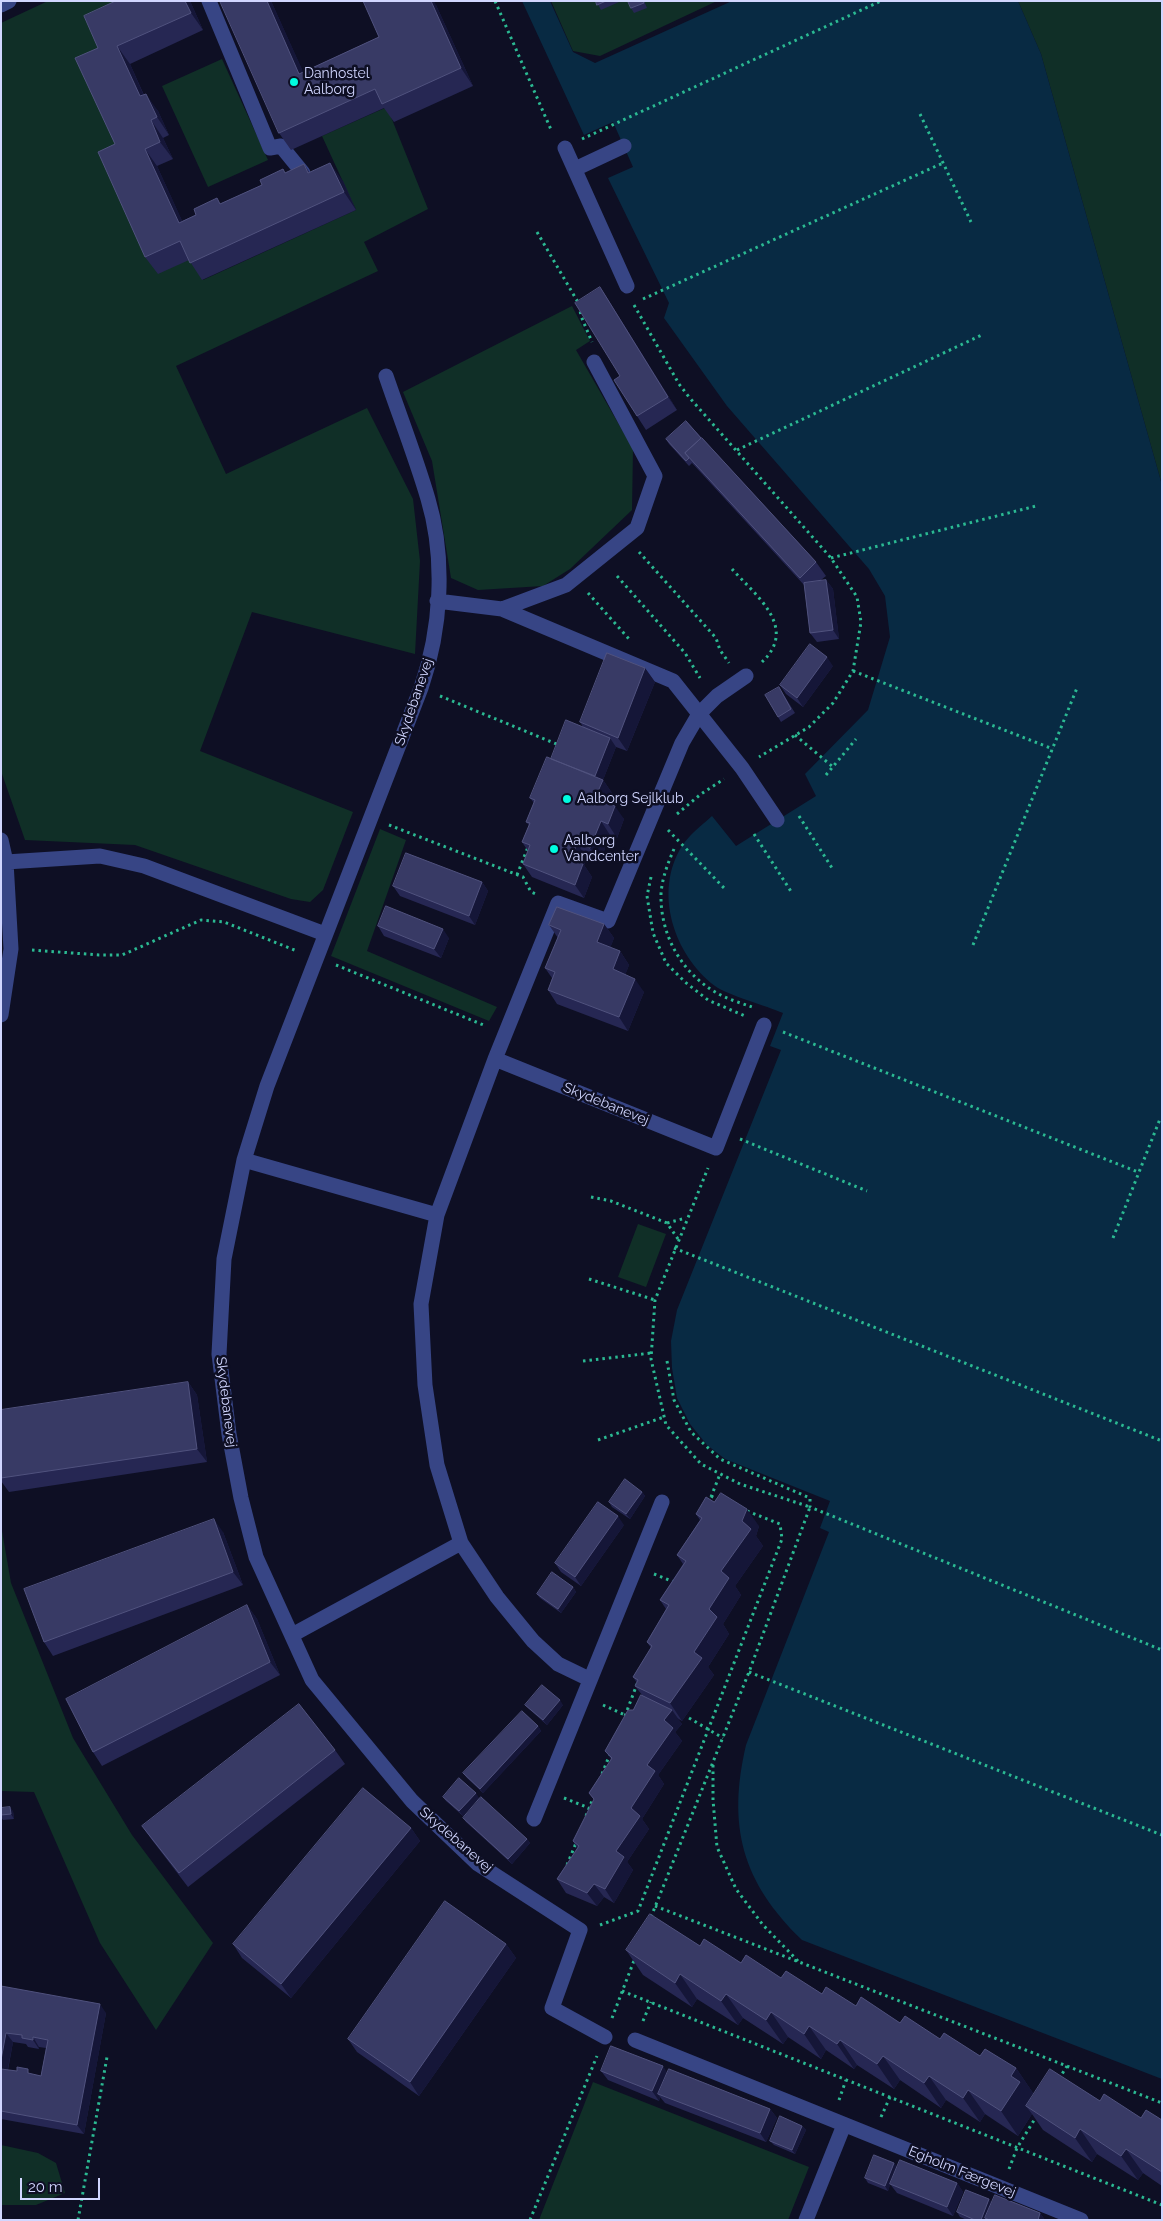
<!DOCTYPE html>
<meta charset="utf-8">
<style>
body{margin:0}
#map{position:relative;width:1163px;height:2221px;overflow:hidden;background:#0e0f24;font-family:Raleway,sans-serif}
canvas{display:block}
.frame{position:absolute;inset:0;border:2px solid #d1d6ff;pointer-events:none}
.scale{position:absolute;left:20px;top:2178px;width:80px;height:22px;box-sizing:border-box;border:2px solid #d1d6ff;border-top:0;padding-left:6px;font-size:15px;line-height:18px;white-space:nowrap;color:#d1d6ff;-webkit-text-stroke:4px #0e0f24;paint-order:stroke}
</style>
<div id="map">
<canvas width="1163" height="2221"></canvas>
<div class="frame"></div>
<div class="scale">20 m</div>
</div>
<script>
const context = document.querySelector('canvas').getContext('2d');
context.lineJoin = 'round';
function fill(path, color) { context.fillStyle = color; context.fill(path, 'evenodd'); }
function strokePath(path, color, width, dash) { context.strokeStyle = color; context.lineWidth = width; context.lineCap = dash ? 'butt' : 'round'; context.setLineDash(dash || []); context.stroke(path); }
function drawText(font, color, halo, rows, align = 'center') {
  context.font = font + ' Raleway,sans-serif'; context.lineWidth = 5; context.setLineDash([]); context.textBaseline = 'middle'; context.strokeStyle = halo; context.fillStyle = color; for (const [text, x, y, turn = 0] of rows) {
    context.save(); context.translate(x, y); context.rotate((+turn || 0) * Math.PI / 180); context.textAlign = isNaN(turn) ? turn : align; if (halo) context.strokeText(text, 0, 0); context.fillText(text, 0, 0); context.restore();
  }
}
fill(new Path2D(`
 M 48,1 L 166,1 L 96,34 L 203,280 L 356,210 L 322,136 L 387,107 L 428,209 L 364,242 L 378,271 L 176,366 L 226,474 L 367,408 L 413,499 L 420,561 L 415,654 L 252,612 L 200,751 L 353,812 L 323,890 L 310,902 L 291,899 L 135,845 L 25,840 L 1,771 L 1,23 Z
 M 551,1 L 717,1 L 600,56 L 573,51 Z
 M 1018,1 L 1162,1 L 1162,485 L 1041,54 Z
 M 222,59 L 268,160 L 208,187 L 162,86 Z
 M 572,306 L 590,341 L 576,350 L 633,449 L 632,510 L 570,569 L 543,586 L 478,590 L 451,578 L 432,461 L 403,392 Z
 M 380,829 L 406,840 L 367,951 L 497,1007 L 489,1021 L 331,956 Z
 M 638,1224 L 666,1234 L 646,1287 L 618,1277 Z
 M 1,1525 L 11,1583 L 73,1738 L 132,1835 L 213,1943 L 156,2030 L 100,1943 L 34,1792 L 1,1791 Z
 M 593,2082 L 809,2167 L 788,2220 L 539,2220 Z
 M 1,2145 L 38,2153 L 56,2163 L 65,2193 L 36,2205 L 1,2205 Z`), '#102f27');
fill(new Path2D(`
 M 522,1 L 550,1 L 573,52 L 595,63 L 732,1 L 1018,1 L 1041,54 L 1162,485 L 1162,2079 L 802,1940 C 742,1882 727,1826 746,1745 L 829,1532 L 820,1528 L 830,1501 L 725,1459 L 707,1445 L 690,1424 L 677,1398 L 672,1368 L 671,1341 L 677,1310 L 781,1050 L 770,1046 L 783,1013 C 767,1006 727,995 715,986 C 674,955 653,892 682,846 C 689,835 702,825 712,816 L 736,846 L 816,796 L 805,774 L 868,710 L 890,637 L 885,596 L 869,569 L 727,406 L 664,318 L 669,303 L 608,178 L 633,167 L 613,122 L 584,135 Z`), '#082a43');
strokePath(new Path2D(`
 M 495,1 L 552,132
 M 920,114 L 971,222
 M 582,139 L 881,1
 M 537,232 L 579,304 L 581,316 L 592,342
 M 643,299 L 943,163
 M 634,305 L 679,384 L 689,397 L 831,558 L 857,597 L 861,622 L 853,671 L 833,703 L 809,727 L 759,757
 M 737,450 L 984,334
 M 639,552 L 716,638 L 720,650 L 729,663
 M 831,558 L 1036,506
 M 732,569 C 755,595 799,627 762,662
 M 617,576 L 685,653 L 700,678
 M 588,593 L 629,639
 M 853,671 L 1053,749
 M 440,696 L 559,745
 M 795,735 L 833,767
 M 826,775 L 856,739
 M 677,814 L 701,794 L 724,779
 M 799,816 L 832,868
 M 389,825 L 523,877 L 531,892 L 538,895
 M 668,830 L 725,889
 M 754,834 L 792,893
 M 674,849 C 668,863 662,878 661,894 C 660,934 681,973 717,993 C 727,999 741,1003 752,1007
 M 517,875 L 528,847
 M 651,877 L 647,896 L 653,933 L 666,963 L 685,982 L 708,1000 L 745,1016
 M 973,945 L 1077,688
 M 32,950 L 99,955 L 122,955 L 201,920 L 224,922 L 297,951
 M 336,965 L 486,1026
 M 783,1032 L 1138,1172
 M 740,1139 L 867,1191
 M 591,1197 L 611,1201 L 667,1223
 M 1113,1238 L 1160,1119
 M 678,1239 L 667,1223 L 686,1218
 M 674,1248 L 1162,1441
 M 589,1279 L 655,1300
 M 583,1361 L 651,1353
 M 667,1361 L 674,1400 L 691,1432 L 720,1459 L 810,1498 L 810,1507 L 1162,1650
 M 598,1440 L 664,1417
 M 711,1496 L 720,1500
 M 711,1497 L 720,1474
 M 654,1574 L 674,1582
 M 749,1672 L 1162,1835
 M 603,1705 L 625,1715
 M 625,1716 L 637,1684
 M 689,1718 L 723,1738
 M 713,1765 L 713,1800 L 717,1847 L 736,1889 L 763,1925 L 798,1961
 M 602,1774 L 610,1754
 M 564,1798 L 589,1808
 M 586,1816 L 594,1796
 M 567,1865 L 576,1843
 M 655,1906 L 1162,2103
 M 651,1917 L 749,1672 L 810,1507 L 740,1484 L 701,1464 L 666,1425 L 651,1359 L 655,1300 L 708,1168
 M 600,1925 L 638,1911 L 782,1539 L 780,1524 L 747,1511
 M 622,1991 L 1162,2205
 M 612,2018 L 635,1958
 M 643,2021 L 651,2002
 M 1059,2079 L 1067,2066
 M 839,2100 L 846,2080
 M 881,2117 L 890,2097
 M 1009,2169 L 1017,2148 L 1036,2117
 M 78,2220 L 107,2057
 M 530,2220 L 597,2056`), '#2bb992', 3, [2.5, 4]);
strokePath(new Path2D(`
 M 209,1 L 270,148 L 281,146 L 303,173
 M 1,5 L 9,1
 M 565,148 L 627,286
 M 575,169 L 624,146
 M 386,376 C 400,417 416,458 428,499 C 446,559 441,630 421,688 L 267,1086 L 244,1160 L 224,1259 L 219,1354 L 229,1434 L 241,1498 L 256,1557 L 312,1680 L 412,1801 L 478,1864 L 580,1930 L 552,2008 L 605,2037
 M 437,601 L 502,609 L 566,585 L 637,528 L 655,476 L 594,362
 M 502,609 L 673,681 L 742,768 L 777,820
 M 1,840 L 6,862 L 11,949 L 1,1015
 M 6,862 L 100,856 L 144,866 L 325,934
 M 495,1059 L 716,1148 L 764,1025
 M 244,1160 L 437,1215
 M 292,1635 L 461,1543
 M 589,1679 L 558,1664 L 533,1641 L 497,1597 L 461,1543 L 437,1465 L 425,1385 L 421,1304 L 437,1215 L 495,1059 L 558,903 L 608,921 L 682,743 L 699,714 L 717,696 L 746,676
 M 534,1819 L 662,1502
 M 635,2040 L 1081,2220
 M 806,2220 L 844,2125`), '#374585', 15);
fill(new Path2D(`
 M 116,1 L 190,1 L 203,30 L 130,64 L 144,95 L 158,111 L 169,135 L 163,138 L 173,159 L 157,166 L 182,221 L 262,185 L 304,164 L 310,173 L 343,181 L 356,210 L 202,280 L 189,260 L 158,274 L 145,257 L 115,144 L 98,48 Z
 M 220,1 L 271,1 L 303,72 L 379,37 L 436,5 L 473,86 L 394,122 L 384,108 L 291,150 L 279,133 Z
 M 596,1 L 619,1 L 619,2 L 601,10 Z
 M 628,1 L 644,1 L 647,8 L 634,13 L 631,8 Z
 M 600,287 L 609,301 L 677,410 L 646,430 L 637,416 L 620,376 Z
 M 686,421 L 816,562 L 826,576 L 821,580 L 826,580 L 833,589 L 839,639 L 817,642 L 810,633 L 804,585 L 692,463 L 689,466 L 669,444 L 666,439 Z
 M 833,666 L 803,707 L 786,694 L 780,685 Z
 M 645,668 L 655,682 L 627,751 L 616,747 L 603,780 L 612,793 L 608,803 L 624,819 L 617,838 L 610,835 L 600,862 L 587,857 L 584,865 L 592,877 L 584,898 L 532,877 L 523,864 L 528,851 L 522,842 L 529,825 L 526,822 L 534,803 L 530,798 L 551,759 L 583,727 L 580,722 Z
 M 782,692 L 795,713 L 781,722 L 778,717 Z
 M 482,882 L 488,891 L 475,925 L 400,896 L 393,886 Z
 M 604,924 L 614,938 L 610,948 L 620,951 L 629,965 L 625,975 L 644,992 L 628,1031 L 557,1004 L 548,990 L 552,978 L 545,968 L 558,938 L 549,925 Z
 M 378,926 L 449,938 L 441,958 L 384,936 Z
 M 188,1382 L 197,1395 L 207,1462 L 9,1492 L 1,1481 L 1,1410 Z
 M 642,1492 L 645,1496 L 630,1519 L 612,1507 L 609,1502 Z
 M 696,1514 L 759,1526 L 756,1536 L 763,1546 L 735,1586 L 741,1595 L 723,1624 L 729,1634 L 708,1667 L 714,1675 L 682,1721 L 677,1718 L 682,1724 L 675,1732 L 682,1741 L 658,1775 L 664,1784 L 642,1819 L 649,1829 L 627,1862 L 633,1870 L 614,1903 L 604,1897 L 597,1906 L 566,1893 L 557,1879 L 577,1848 L 573,1841 L 594,1800 L 589,1793 L 611,1759 L 605,1751 L 633,1710 L 642,1695 L 635,1686 L 637,1683 L 633,1677 L 651,1648 L 647,1642 L 666,1609 L 660,1600 L 683,1564 L 677,1555 L 700,1520 Z
 M 624,1525 L 581,1586 L 561,1572 L 555,1563 Z
 M 223,1532 L 243,1585 L 53,1656 L 44,1642 Z
 M 573,1587 L 576,1592 L 561,1613 L 540,1598 L 537,1594 Z
 M 247,1605 L 257,1619 L 280,1675 L 102,1766 L 93,1752 Z
 M 525,1705 L 563,1705 L 547,1725 L 529,1709 Z
 M 538,1726 L 541,1731 L 483,1793 L 467,1778 L 463,1773 Z
 M 335,1750 L 345,1764 L 188,1887 L 152,1840 L 142,1826 Z
 M 443,1797 L 479,1798 L 463,1816 L 446,1801 Z
 M 1,1808 L 13,1811 L 14,1819 L 3,1820 L 1,1817 Z
 M 463,1818 L 527,1839 L 530,1843 L 512,1864 L 466,1822 Z
 M 411,1828 L 420,1841 L 291,1998 L 242,1958 L 233,1944 Z
 M 506,1944 L 516,1958 L 419,2096 L 357,2052 L 348,2039 Z
 M 700,1946 L 741,1963 L 822,1994 L 900,2023 L 980,2056 L 1016,2068 L 1033,2093 L 1030,2097 L 1031,2098 L 1100,2101 L 1141,2118 L 1162,2120 L 1162,2186 L 1143,2173 L 1138,2180 L 1097,2154 L 1092,2162 L 1043,2130 L 1032,2114 L 1018,2136 L 985,2114 L 980,2122 L 946,2100 L 941,2108 L 900,2080 L 894,2089 L 857,2065 L 854,2069 L 826,2050 L 821,2059 L 788,2037 L 783,2044 L 743,2018 L 738,2025 L 697,1999 L 692,2007 L 643,1975 L 626,1950 Z
 M 1,1986 L 106,2013 L 84,2134 L 1,2119 ZM 13,2042 L 26,2044 L 28,2047 L 39,2049 L 39,2047 L 46,2048 L 41,2076 L 8,2070 Z
 M 601,2071 L 667,2073 L 770,2109 L 777,2118 L 766,2142 L 665,2103 L 660,2097 L 659,2101 L 608,2080 Z
 M 802,2126 L 806,2130 L 795,2154 L 774,2145 L 770,2141 Z
 M 894,2163 L 897,2167 L 957,2183 L 963,2192 L 953,2216 L 897,2193 L 890,2184 L 888,2191 L 868,2183 L 865,2178 Z
 M 989,2199 L 991,2202 L 1040,2213 L 1045,2220 L 967,2220 L 960,2217 L 957,2212 Z`), '#262753');
fill(new Path2D(`
 M 185,1 L 190,1 L 203,30 L 191,13 Z
 M 267,1 L 271,1 L 312,91 L 299,74 Z
 M 431,1 L 434,1 L 436,5 L 473,86 L 461,68 Z
 M 117,46 L 130,64 L 152,114 L 140,96 Z
 M 146,94 L 158,111 L 169,135 L 157,117 Z
 M 151,120 L 163,138 L 173,159 L 160,142 Z
 M 145,149 L 157,166 L 191,240 L 179,223 Z
 M 330,163 L 343,181 L 356,210 L 344,192 Z
 M 600,287 L 609,301 L 677,410 L 668,397 Z
 M 826,580 L 833,589 L 839,639 L 833,630 Z
 M 827,657 L 833,666 L 803,707 L 797,698 Z
 M 645,668 L 655,682 L 627,751 L 618,738 Z
 M 610,738 L 616,747 L 603,780 L 612,793 L 605,812 L 595,798 L 594,779 Z
 M 615,806 L 624,819 L 617,838 L 608,824 Z
 M 601,821 L 610,835 L 600,862 L 590,848 Z
 M 577,844 L 587,857 L 584,865 L 592,877 L 584,898 L 575,885 L 571,859 Z
 M 482,882 L 488,891 L 475,925 L 469,916 Z
 M 604,924 L 614,938 L 607,956 L 597,942 Z
 M 443,929 L 449,938 L 441,958 L 434,949 Z
 M 620,951 L 629,965 L 622,983 L 613,969 Z
 M 635,979 L 644,992 L 628,1031 L 619,1017 Z
 M 188,1382 L 197,1395 L 207,1462 L 197,1449 Z
 M 642,1492 L 645,1496 L 630,1519 L 626,1514 Z
 M 747,1509 L 759,1526 L 756,1536 L 763,1546 L 735,1586 L 741,1595 L 723,1624 L 729,1634 L 708,1667 L 714,1675 L 682,1721 L 670,1703 L 694,1652 L 709,1609 L 721,1571 Z
 M 618,1516 L 624,1525 L 581,1586 L 575,1577 Z
 M 214,1519 L 223,1532 L 243,1585 L 233,1572 Z
 M 573,1587 L 576,1592 L 561,1613 L 558,1609 Z
 M 247,1605 L 257,1619 L 280,1675 L 270,1662 Z
 M 560,1700 L 563,1705 L 547,1725 L 543,1720 Z
 M 672,1710 L 682,1724 L 675,1732 L 682,1741 L 658,1775 L 664,1784 L 642,1819 L 649,1829 L 627,1862 L 633,1870 L 614,1903 L 605,1889 L 616,1851 L 647,1765 L 664,1720 Z
 M 538,1726 L 541,1731 L 483,1793 L 480,1789 Z
 M 476,1793 L 479,1798 L 463,1816 L 459,1811 Z
 M 10,1807 L 13,1811 L 14,1819 L 11,1814 Z
 M 411,1828 L 420,1841 L 291,1998 L 281,1984 Z
 M 527,1839 L 530,1843 L 512,1864 L 508,1859 Z
 M 594,1884 L 604,1897 L 597,1906 L 587,1893 Z
 M 506,1944 L 516,1958 L 419,2096 L 410,2082 Z
 M 680,1974 L 697,1999 L 692,2007 L 675,1983 Z
 M 726,1994 L 743,2018 L 738,2025 L 721,2001 Z
 M 100,2004 L 106,2013 L 84,2134 L 77,2125 Z
 M 771,2012 L 788,2037 L 783,2044 L 766,2020 Z
 M 809,2026 L 826,2050 L 821,2059 L 804,2034 Z
 M 6,2033 L 13,2042 L 6,2078 L 1,2071 L 1,2060 Z
 M 33,2037 L 39,2047 L 39,2049 L 33,2040 Z
 M 840,2040 L 857,2065 L 854,2069 L 837,2044 Z
 M 883,2056 L 900,2080 L 894,2089 L 877,2064 Z
 M 663,2066 L 669,2075 L 658,2094 L 660,2097 L 659,2101 L 652,2091 Z
 M 1016,2068 L 1033,2093 L 1030,2097 L 1037,2107 L 1026,2106 L 1032,2114 L 1018,2136 L 1001,2111 L 1011,2076 Z
 M 929,2076 L 946,2100 L 941,2108 L 924,2083 Z
 M 968,2090 L 985,2114 L 980,2122 L 963,2098 Z
 M 770,2109 L 777,2118 L 766,2142 L 760,2133 Z
 M 802,2126 L 806,2130 L 795,2154 L 792,2150 Z
 M 1080,2129 L 1097,2154 L 1092,2162 L 1075,2138 Z
 M 1126,2149 L 1143,2173 L 1138,2180 L 1121,2156 Z
 M 894,2163 L 897,2167 L 888,2191 L 885,2186 Z
 M 957,2183 L 963,2192 L 953,2216 L 947,2207 Z
 M 989,2199 L 993,2204 L 985,2218 L 986,2220 L 981,2220 Z
 M 1040,2213 L 1045,2220 L 1038,2220 Z`), '#151638');
const building = new Path2D(`
 M 116,1 L 185,1 L 191,13 L 117,46 L 140,96 L 146,94 L 157,117 L 151,120 L 160,142 L 145,149 L 179,223 L 196,215 L 194,209 L 217,198 L 220,204 L 262,185 L 260,180 L 283,169 L 285,173 L 304,164 L 308,173 L 330,163 L 344,192 L 190,263 L 180,241 L 145,257 L 98,152 L 115,144 L 75,58 L 98,48 L 84,16 Z
 M 220,1 L 267,1 L 299,74 L 379,37 L 363,1 L 431,1 L 461,68 L 382,104 L 375,89 L 279,133 Z
 M 596,1 L 606,1 L 597,5 Z
 M 628,1 L 643,1 L 644,3 L 631,8 Z
 M 600,287 L 668,397 L 637,416 L 614,380 L 620,376 L 575,303 Z
 M 686,421 L 701,438 L 685,453 L 689,458 L 686,461 L 666,439 Z
 M 702,438 L 816,562 L 800,578 L 685,453 Z
 M 826,580 L 833,630 L 810,633 L 804,583 Z
 M 810,644 L 827,657 L 797,698 L 780,685 Z
 M 607,653 L 645,668 L 618,738 L 580,722 Z
 M 779,687 L 791,709 L 778,717 L 765,695 Z
 M 566,720 L 610,738 L 595,776 L 551,759 Z
 M 547,757 L 603,780 L 595,798 L 615,806 L 608,824 L 601,821 L 590,848 L 577,844 L 571,859 L 583,864 L 575,885 L 523,864 L 530,845 L 522,842 L 530,823 L 526,822 L 535,800 L 530,798 Z
 M 406,853 L 482,882 L 469,916 L 393,886 Z
 M 386,906 L 443,929 L 434,949 L 378,926 Z
 M 557,907 L 604,924 L 597,942 L 620,951 L 613,969 L 635,979 L 619,1017 L 548,990 L 555,972 L 545,968 L 561,930 L 549,925 Z
 M 188,1382 L 197,1449 L 1,1478 L 1,1410 Z
 M 625,1479 L 642,1492 L 626,1514 L 609,1502 Z
 M 721,1493 L 747,1509 L 742,1521 L 751,1529 L 721,1571 L 729,1578 L 709,1609 L 717,1617 L 694,1652 L 702,1658 L 670,1703 L 635,1686 L 638,1680 L 633,1677 L 652,1646 L 647,1642 L 669,1605 L 660,1600 L 686,1561 L 677,1555 L 702,1518 L 696,1514 L 706,1497 L 714,1502 Z
 M 598,1502 L 618,1516 L 575,1577 L 555,1563 Z
 M 214,1519 L 233,1572 L 44,1642 L 24,1589 Z
 M 552,1572 L 573,1587 L 558,1609 L 537,1594 Z
 M 247,1605 L 270,1662 L 93,1752 L 66,1699 Z
 M 542,1685 L 560,1700 L 543,1720 L 525,1705 Z
 M 641,1695 L 672,1710 L 664,1720 L 673,1728 L 647,1765 L 655,1771 L 631,1808 L 640,1816 L 616,1851 L 624,1857 L 605,1889 L 594,1884 L 587,1893 L 557,1879 L 579,1846 L 573,1841 L 594,1799 L 589,1793 L 612,1758 L 605,1751 L 628,1710 L 633,1710 Z
 M 299,1704 L 335,1750 L 179,1873 L 142,1826 Z
 M 522,1711 L 538,1726 L 480,1789 L 463,1773 Z
 M 459,1778 L 476,1793 L 459,1811 L 443,1797 Z
 M 363,1788 L 411,1828 L 281,1984 L 233,1944 Z
 M 481,1797 L 527,1839 L 508,1859 L 463,1818 Z
 M 10,1807 L 11,1814 L 1,1815 L 1,1808 Z
 M 445,1901 L 506,1944 L 410,2082 L 348,2039 Z
 M 650,1914 L 700,1946 L 704,1939 L 741,1963 L 746,1955 L 781,1978 L 786,1971 L 822,1994 L 826,1987 L 856,2006 L 861,1997 L 900,2023 L 905,2016 L 940,2039 L 944,2033 L 980,2056 L 985,2049 L 1016,2068 L 1011,2076 L 1020,2082 L 1001,2111 L 968,2090 L 963,2098 L 929,2076 L 924,2083 L 883,2056 L 877,2064 L 840,2040 L 837,2044 L 809,2026 L 804,2034 L 771,2012 L 766,2020 L 726,1994 L 721,2001 L 680,1974 L 675,1983 L 626,1950 Z
 M 1,1986 L 100,2004 L 77,2125 L 1,2111 L 1,2069 L 17,2071 L 17,2067 L 28,2069 L 28,2073 L 41,2076 L 48,2040 L 33,2037 L 33,2040 L 22,2038 L 22,2035 L 6,2033 L 1,2060 Z
 M 611,2046 L 663,2066 L 652,2091 L 601,2071 Z
 M 669,2069 L 770,2109 L 760,2133 L 658,2094 Z
 M 1050,2069 L 1100,2101 L 1104,2094 L 1141,2118 L 1146,2110 L 1162,2120 L 1162,2172 L 1126,2149 L 1121,2156 L 1080,2129 L 1075,2138 L 1026,2106 Z
 M 780,2116 L 802,2126 L 792,2150 L 770,2141 Z
 M 874,2155 L 894,2163 L 885,2186 L 865,2178 Z
 M 900,2160 L 957,2183 L 947,2207 L 890,2184 Z
 M 966,2190 L 989,2199 L 981,2220 L 975,2220 L 957,2212 Z
 M 995,2195 L 1040,2213 L 1038,2220 L 989,2220 L 985,2218 Z`);
fill(building, '#383a65');
strokePath(building, '#50527e', 1);
for (const [x, y, r, color] of [
 [294,82,5,"#00fce0"],
 [567,799,5,"#00fce0"],
 [554,849,5,"#00fce0"]
]) { const dot = new Path2D(); dot.arc(x, y, r, 0, 2 * Math.PI); context.fillStyle = color; context.fill(dot); strokePath(dot, '#0e0f24', 2); }
drawText('14px', '#d1d6ff', '#0e0f24', [
 ["Danhostel",304,74],
 ["Aalborg",304,90],
 ["Aalborg Sejlklub",577,799],
 ["Aalborg",564,841],
 ["Vandcenter",564,857]
], 'left');
drawText('14px', '#d1d6ff', '#0e0f24', [
 ["Skydebanevej",414,702,-71],
 ["Skydebanevej",606,1104,22],
 ["Skydebanevej",226,1402,83],
 ["Skydebanevej",456,1840,41],
 ["Egholm Færgevej",962,2172,22]
]);
</script>
